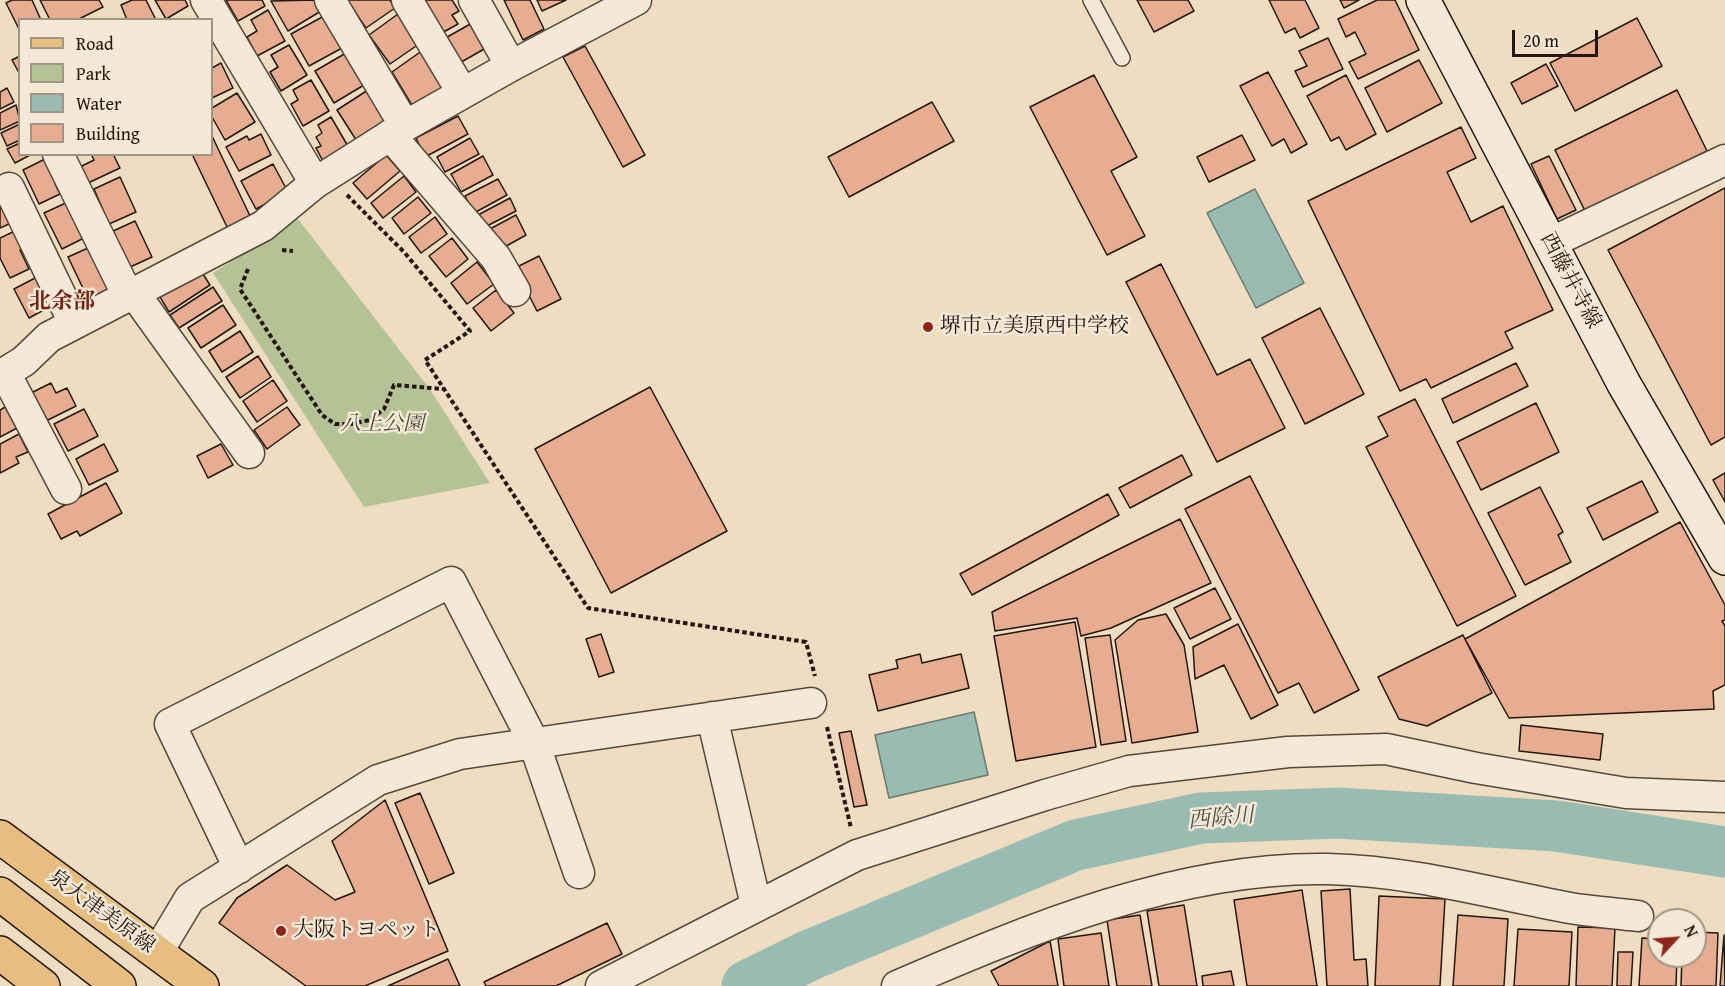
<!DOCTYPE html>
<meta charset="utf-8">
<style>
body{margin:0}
#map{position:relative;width:1725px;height:986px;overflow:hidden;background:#eeddc0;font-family:"Gentium Book Plus",serif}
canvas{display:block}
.legend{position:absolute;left:18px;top:18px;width:195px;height:138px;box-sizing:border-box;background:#f4e9d6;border:2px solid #a19586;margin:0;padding:8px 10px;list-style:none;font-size:18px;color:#24170e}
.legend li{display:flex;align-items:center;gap:12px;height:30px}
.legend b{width:30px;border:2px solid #a19586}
.north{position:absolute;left:1647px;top:908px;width:60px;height:60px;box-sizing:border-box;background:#f4e9d6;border:2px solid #a19586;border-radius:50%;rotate:64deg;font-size:16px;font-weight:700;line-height:24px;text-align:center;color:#24170e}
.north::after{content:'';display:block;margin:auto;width:21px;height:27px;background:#8f2418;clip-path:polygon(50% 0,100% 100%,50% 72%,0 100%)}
.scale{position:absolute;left:1512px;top:30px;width:86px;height:27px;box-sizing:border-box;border:3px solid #24170e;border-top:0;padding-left:8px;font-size:18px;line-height:21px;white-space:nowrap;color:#24170e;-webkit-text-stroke:4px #f4e9d6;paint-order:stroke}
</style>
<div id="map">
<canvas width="1725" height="986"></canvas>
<ul class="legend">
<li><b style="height:8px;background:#e7be80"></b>Road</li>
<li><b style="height:16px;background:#b5c295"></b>Park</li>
<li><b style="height:16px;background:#99bcb2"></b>Water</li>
<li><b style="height:16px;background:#e6ad90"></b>Building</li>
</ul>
<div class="north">N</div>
<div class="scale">20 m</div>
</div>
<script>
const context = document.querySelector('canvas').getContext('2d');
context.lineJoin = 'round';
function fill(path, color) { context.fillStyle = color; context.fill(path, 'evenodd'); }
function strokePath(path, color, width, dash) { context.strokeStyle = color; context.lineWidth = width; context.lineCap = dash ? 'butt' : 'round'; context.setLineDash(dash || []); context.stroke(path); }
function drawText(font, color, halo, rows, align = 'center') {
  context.font = font + ' "Gentium Book Plus","Noto Serif JP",serif'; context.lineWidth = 5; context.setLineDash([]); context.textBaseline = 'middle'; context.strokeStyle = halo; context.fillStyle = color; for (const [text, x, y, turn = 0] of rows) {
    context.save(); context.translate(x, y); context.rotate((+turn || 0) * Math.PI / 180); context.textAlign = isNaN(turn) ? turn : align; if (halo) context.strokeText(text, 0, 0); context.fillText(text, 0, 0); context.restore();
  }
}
fill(new Path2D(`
 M 298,219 L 429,388 L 490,483 L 364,507 L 213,273 Z`), '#b5c295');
const water = new Path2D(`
 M 1255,189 L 1304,283 L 1256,308 L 1207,213 Z
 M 974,712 L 988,775 L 889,798 L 875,735 Z`);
fill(water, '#99bcb2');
strokePath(water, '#6a7a70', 1.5);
strokePath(new Path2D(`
 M 747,986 L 810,955 L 1076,845 L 1201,818 L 1338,813 L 1556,826 L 1725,852`), '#99bcb2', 51);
const building = new Path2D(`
 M 12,0 L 32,0 L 41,20 L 20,20 L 20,31 L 6,3 Z
 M 40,0 L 99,0 L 103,7 L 77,20 L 50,20 Z
 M 132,0 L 146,0 L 156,20 L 127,20 L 121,5 Z
 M 155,0 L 185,0 L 188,6 L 166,19 Z
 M 226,0 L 262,0 L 265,6 L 238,21 Z
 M 315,0 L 321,11 L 288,31 L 271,1 Z
 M 347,0 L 390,0 L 395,8 L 366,28 Z
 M 420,0 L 452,0 L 459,11 L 452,15 L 458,24 L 440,34 Z
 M 504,0 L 530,0 L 544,29 L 523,40 Z
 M 537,0 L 566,0 L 542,11 Z
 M 1137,0 L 1188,0 L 1194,11 L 1154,32 Z
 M 1269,0 L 1305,0 L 1319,28 L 1300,38 L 1295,28 L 1285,33 Z
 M 1340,0 L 1359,0 L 1344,8 Z
 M 1377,0 L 1395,0 L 1419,50 L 1358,79 L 1349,62 L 1366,54 L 1355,32 L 1346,37 L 1338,19 Z
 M 268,10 L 285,41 L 257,56 L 247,37 L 257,31 L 251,20 Z
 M 398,14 L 419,44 L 390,64 L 369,35 Z
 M 324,16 L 342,48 L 309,66 L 291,34 Z
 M 1637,18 L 1662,66 L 1575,111 L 1550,63 Z
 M 472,23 L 486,48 L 456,65 L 442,40 Z
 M 1328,38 L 1343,69 L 1303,87 L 1295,71 L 1307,66 L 1299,51 Z
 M 289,45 L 307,75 L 281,91 L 270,72 L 278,67 L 271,55 Z
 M 585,46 L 645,155 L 623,167 L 563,57 Z
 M 423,50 L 449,90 L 416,112 L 392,72 Z
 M 346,53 L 364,85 L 334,103 L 315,71 Z
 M 20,56 L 20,70 L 18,71 L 12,60 Z
 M 1419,60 L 1442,103 L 1387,132 L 1365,88 Z
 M 221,63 L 233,88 L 212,98 L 212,68 Z
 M 1546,64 L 1558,86 L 1522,104 L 1511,83 Z
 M 1268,72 L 1307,144 L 1291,153 L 1284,139 L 1272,146 L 1240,86 Z
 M 1094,75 L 1137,157 L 1111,171 L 1145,236 L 1107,255 L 1030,107 Z
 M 1346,75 L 1376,134 L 1346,150 L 1339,137 L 1331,141 L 1307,96 Z
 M 311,80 L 329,111 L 303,126 L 291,104 L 298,100 L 293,90 Z
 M 7,88 L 14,102 L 0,109 L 0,92 Z
 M 368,90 L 391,126 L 360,146 L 337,110 Z
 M 1677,90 L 1707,151 L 1585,211 L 1555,150 Z
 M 237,93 L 255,122 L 225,140 L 212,117 L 212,108 Z
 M 932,102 L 954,141 L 849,197 L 828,157 Z
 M 16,105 L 20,121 L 0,130 L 0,113 Z
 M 458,116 L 468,134 L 425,157 L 416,138 Z
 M 331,117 L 349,148 L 324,163 L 316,148 L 321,146 L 316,137 L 322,133 L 318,125 Z
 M 20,124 L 20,140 L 7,146 L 1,133 Z
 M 1461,127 L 1476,158 L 1447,172 L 1471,222 L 1503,206 L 1553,310 L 1505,332 L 1513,348 L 1431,388 L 1426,379 L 1400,391 L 1308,201 Z
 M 261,134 L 271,155 L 239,171 L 226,147 L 247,136 L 249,140 Z
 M 1242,135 L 1255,160 L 1209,182 L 1197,157 Z
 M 212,136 L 251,218 L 228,229 L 192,154 L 212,154 Z
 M 470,138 L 479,154 L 445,172 L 437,157 Z
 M 20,143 L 20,154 L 32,154 L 15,163 L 7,149 Z
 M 91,154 L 113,154 L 120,168 L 88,183 L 80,167 L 94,160 Z
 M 386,155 L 400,171 L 367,199 L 353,183 Z
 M 483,156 L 493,175 L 461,192 L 451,174 Z
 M 1549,156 L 1576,210 L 1557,219 L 1531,164 Z
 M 47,158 L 59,182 L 55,184 L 60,194 L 39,204 L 23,170 Z
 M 273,164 L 288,192 L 256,209 L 241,181 Z
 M 404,176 L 416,192 L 383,218 L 371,203 Z
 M 120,177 L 136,212 L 109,224 L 94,189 Z
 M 498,179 L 507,195 L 474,213 L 465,196 Z
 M 1725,188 L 1725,437 L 1711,445 L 1608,250 Z
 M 0,191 L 1,206 L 9,224 L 0,228 Z
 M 418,197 L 431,213 L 404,234 L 392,218 Z
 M 510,198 L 516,211 L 485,227 L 478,215 Z
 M 68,202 L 86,237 L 62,249 L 44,213 Z
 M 516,215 L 526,235 L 501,249 L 490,229 Z
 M 435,217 L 447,234 L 421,253 L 409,237 Z
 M 135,221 L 152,257 L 128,268 L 111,232 Z
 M 19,229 L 28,247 L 20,250 L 29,269 L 10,278 L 0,258 L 0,238 Z
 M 452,238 L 468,259 L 446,277 L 429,256 Z
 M 88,248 L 110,294 L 90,303 L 68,257 Z
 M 539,256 L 561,299 L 537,311 L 515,268 Z
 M 477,262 L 494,284 L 467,304 L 451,283 Z
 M 1161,264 L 1217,375 L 1250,359 L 1285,428 L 1217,462 L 1126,282 Z
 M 201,271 L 210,285 L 169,312 L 160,297 Z
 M 37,277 L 51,306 L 29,318 L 14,289 Z
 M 213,287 L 222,301 L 179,328 L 170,315 Z
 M 496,290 L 514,313 L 491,331 L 473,308 Z
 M 223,305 L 236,325 L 201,348 L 188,328 Z
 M 1320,308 L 1364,394 L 1305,424 L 1262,338 Z
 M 240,331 L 253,352 L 222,372 L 209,351 Z
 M 258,356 L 271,377 L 240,398 L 226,377 Z
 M 1516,363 L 1528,386 L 1453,423 L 1442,399 Z
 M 273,380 L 287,401 L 257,422 L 243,401 Z
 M 51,383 L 56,393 L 67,388 L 76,406 L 46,421 L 31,393 Z
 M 650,387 L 727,531 L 611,593 L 535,449 Z
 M 1415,399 L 1516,596 L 1457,626 L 1366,447 L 1388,436 L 1378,417 Z
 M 1536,403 L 1559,452 L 1481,490 L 1457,442 Z
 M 5,407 L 17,428 L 0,437 L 0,410 Z
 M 287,407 L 300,425 L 267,449 L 254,430 Z
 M 84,409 L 98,436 L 68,451 L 54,424 Z
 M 19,434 L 28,452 L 16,457 L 19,463 L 0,473 L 0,444 Z
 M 104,444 L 118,471 L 89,485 L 76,459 Z
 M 221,444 L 233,465 L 208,478 L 197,456 Z
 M 1182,455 L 1192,475 L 1130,508 L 1119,488 Z
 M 1725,473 L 1725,502 L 1713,480 Z
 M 1250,476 L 1359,690 L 1314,713 L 1299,683 L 1278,693 L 1185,509 Z
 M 1642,481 L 1658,512 L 1603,540 L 1587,508 Z
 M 106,483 L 122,513 L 80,536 L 77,531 L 61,539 L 48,514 Z
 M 1540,487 L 1563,532 L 1558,535 L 1571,562 L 1525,585 L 1488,513 Z
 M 1108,494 L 1119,515 L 972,595 L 960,574 Z
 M 1180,519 L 1211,583 L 1111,628 L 1081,636 L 1077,618 L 995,631 L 992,612 Z
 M 1680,522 L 1725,605 L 1725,620 L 1722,621 L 1725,626 L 1725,685 L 1713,691 L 1714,709 L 1509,718 L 1465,639 Z
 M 1215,588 L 1231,619 L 1190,639 L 1174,608 Z
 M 1166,614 L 1184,645 L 1198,732 L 1132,743 L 1115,640 L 1138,620 Z
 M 1075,622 L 1096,747 L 1016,761 L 994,636 Z
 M 1238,624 L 1278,705 L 1251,719 L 1224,665 L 1195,679 L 1193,647 Z
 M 601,634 L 614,672 L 599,677 L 586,639 Z
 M 1110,635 L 1126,741 L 1101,745 L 1085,638 Z
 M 1463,635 L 1492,693 L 1427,726 L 1399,719 L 1378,677 Z
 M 920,654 L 922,663 L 961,654 L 969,688 L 878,711 L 869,675 L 898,668 L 896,660 Z
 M 1521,725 L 1603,734 L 1600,760 L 1519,751 Z
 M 851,731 L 867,805 L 854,807 L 839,733 Z
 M 420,793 L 454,873 L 429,884 L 395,803 Z
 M 385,800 L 448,951 L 365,986 L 306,986 L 219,923 L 237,898 L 287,865 L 335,900 L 355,892 L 332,841 Z
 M 1350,889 L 1354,960 L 1366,959 L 1368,986 L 1327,986 L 1321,891 Z
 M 1302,890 L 1317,986 L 1247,986 L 1234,900 Z
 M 1379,896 L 1445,899 L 1440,986 L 1375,986 Z
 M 1184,905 L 1197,986 L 1159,986 L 1147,911 Z
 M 1140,915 L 1152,986 L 1117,986 L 1107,920 Z
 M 1458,915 L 1508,919 L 1504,986 L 1453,986 Z
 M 607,923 L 622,954 L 556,986 L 486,986 L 484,982 Z
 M 1578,927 L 1615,928 L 1612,986 L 1576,986 Z
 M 1518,929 L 1572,932 L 1569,986 L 1514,986 Z
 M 1695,932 L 1718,933 L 1716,986 L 1681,986 L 1682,956 L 1695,956 Z
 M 1101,933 L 1109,986 L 1064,986 L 1058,939 Z
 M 1724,935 L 1725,986 L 1720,986 Z
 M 1642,938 L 1659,939 L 1659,956 L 1677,956 L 1676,986 L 1639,986 Z
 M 1050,941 L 1058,986 L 999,986 L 991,971 Z
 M 1618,952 L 1633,952 L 1631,986 L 1617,986 Z
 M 448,959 L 460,986 L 388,986 Z
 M 1231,971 L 1234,986 L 1203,986 L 1202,976 Z`);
fill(building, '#e6ad90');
strokePath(building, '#24170e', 1.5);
const lane = new Path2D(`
 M 1091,0 L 1122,58`);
const street = new Path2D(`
 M 206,0 L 315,183
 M 330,0 L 405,126
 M 407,0 L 462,92
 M 474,0 L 511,66
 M 390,135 L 496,258 L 515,291
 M 58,154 L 128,296
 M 9,188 L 74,323
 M 1550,243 L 1725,160
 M 134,293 L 249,453
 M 5,373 L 66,489
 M 0,376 L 24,361 L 49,337 L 263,226 L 315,183 L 405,126 L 511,66 L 636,0
 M 712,717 L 756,905
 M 239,868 L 170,724 L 451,582 L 534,743 L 579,873
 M 157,953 L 190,898 L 378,780 L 460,754 L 811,703
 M 601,986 L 857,855 L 1045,795 L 1129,771 L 1288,752 L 1386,749 L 1476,768 L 1626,793 L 1725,797
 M 897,986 C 1031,928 1180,866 1328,869 C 1411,871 1490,893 1570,908 C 1593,912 1616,913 1638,916`);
const secondary = new Path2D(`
 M 1423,0 L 1624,384 L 1725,558`);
const primary = new Path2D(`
 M 0,837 L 202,986`);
const highway = new Path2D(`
 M 0,894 L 119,986
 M 0,953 L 43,986`);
strokePath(lane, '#56483a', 18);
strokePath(street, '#56483a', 33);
strokePath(secondary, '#24170e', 36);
strokePath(primary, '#24170e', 36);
strokePath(highway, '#24170e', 36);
strokePath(new Path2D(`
 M 347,195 L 404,252 L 470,331 L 425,360 L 588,608 L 806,642 L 815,676
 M 282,250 L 293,251
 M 248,269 L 240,289 L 322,415 L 335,424 L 351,424 L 370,420 L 384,409 L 394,385 L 443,389
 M 827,727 L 851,828`), '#24170e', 4, [4.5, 3]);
strokePath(lane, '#f4e9d6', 15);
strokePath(street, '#f4e9d6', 30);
strokePath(secondary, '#f4e9d6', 33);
strokePath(primary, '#e7be80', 33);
strokePath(highway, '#e7be80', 33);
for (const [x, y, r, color] of [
 [928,327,6,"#8f2418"],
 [281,931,6,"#8f2418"]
]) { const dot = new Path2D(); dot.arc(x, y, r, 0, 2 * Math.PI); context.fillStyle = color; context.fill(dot); strokePath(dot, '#f4e9d6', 2); }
drawText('21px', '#24170e', '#f4e9d6', [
 ["西藤井寺線",1570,281,62],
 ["泉大津美原線",101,912,36]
]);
drawText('21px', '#24170e', '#f4e9d6', [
 ["堺市立美原西中学校",940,327],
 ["大阪トヨペット",293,931]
], 'left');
drawText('italic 21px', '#504a36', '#f4e9d6', [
 ["八上公園",382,425]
]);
drawText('bold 22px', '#7a1f14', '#f4e9d6', [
 ["北余部",62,302]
]);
drawText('italic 22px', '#4d5147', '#f4e9d6', [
 ["西除川",1221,819,-5]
]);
</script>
